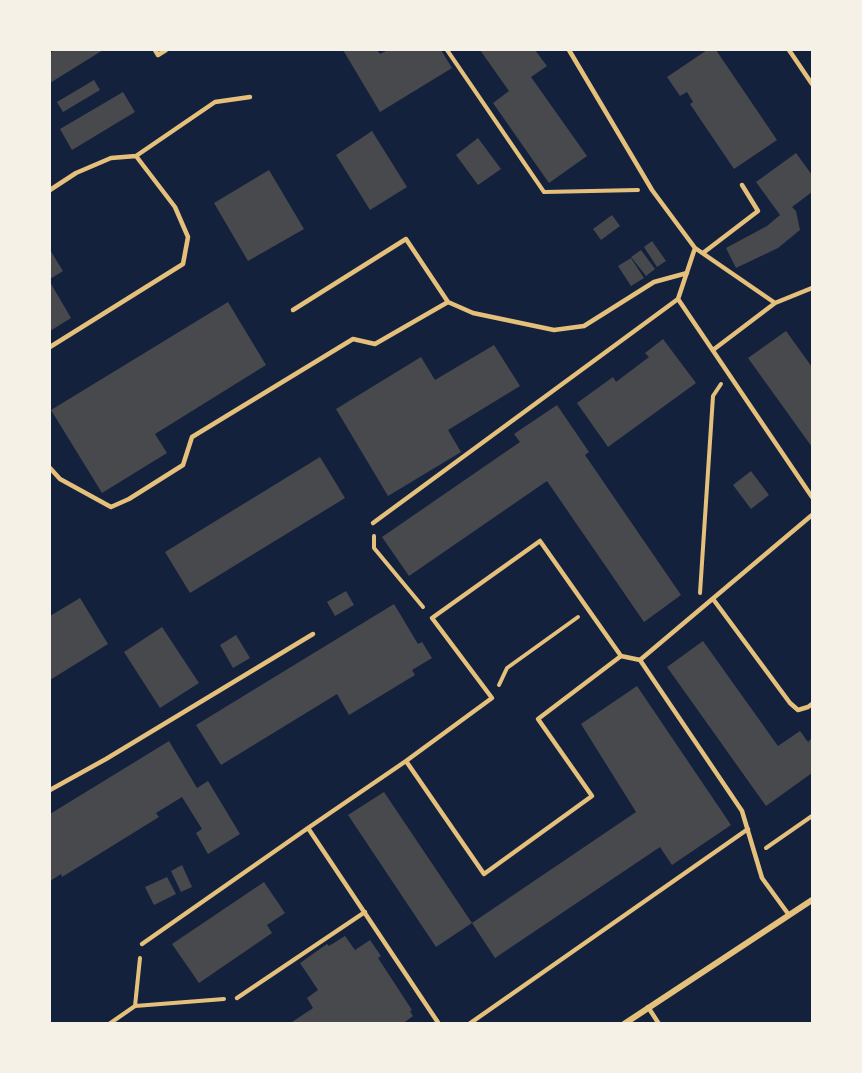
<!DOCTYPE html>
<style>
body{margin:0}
#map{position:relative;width:862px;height:1073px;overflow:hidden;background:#14213d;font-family:"Open Sans",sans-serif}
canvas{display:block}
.frame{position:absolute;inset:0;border:51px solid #f6f1e7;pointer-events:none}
</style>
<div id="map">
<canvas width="862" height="1073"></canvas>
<div class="frame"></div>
</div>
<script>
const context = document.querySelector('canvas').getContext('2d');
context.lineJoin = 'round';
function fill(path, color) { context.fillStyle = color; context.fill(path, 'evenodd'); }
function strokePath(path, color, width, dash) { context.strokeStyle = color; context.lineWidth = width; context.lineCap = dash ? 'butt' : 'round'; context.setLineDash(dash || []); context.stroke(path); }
fill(new Path2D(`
 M 55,50 L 103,50 L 50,83 L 50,53 Z
 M 343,50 L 377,50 L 380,54 L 388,50 L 441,50 L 452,68 L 380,112 Z
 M 480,50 L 535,50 L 547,66 L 531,77 L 587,156 L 549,183 L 493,103 L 509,91 Z
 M 707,50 L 716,50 L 777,140 L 734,169 L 690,104 L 693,102 L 687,92 L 680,96 L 667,77 Z
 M 94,80 L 100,90 L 63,112 L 57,102 Z
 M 123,92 L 135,112 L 72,150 L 60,129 Z
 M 372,131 L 407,187 L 370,210 L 336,155 Z
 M 478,138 L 501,169 L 478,185 L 456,155 Z
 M 796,153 L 812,175 L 812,192 L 792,207 L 796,211 L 800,230 L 778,248 L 736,268 L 726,248 L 767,226 L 780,215 L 756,182 Z
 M 269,170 L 304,229 L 248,261 L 214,203 Z
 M 612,215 L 620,226 L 601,240 L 593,229 Z
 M 652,241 L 666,261 L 657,267 L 644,247 Z
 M 50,250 L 63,271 L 50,279 Z
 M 641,250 L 655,269 L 646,276 L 631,257 Z
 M 631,258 L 644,278 L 631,286 L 618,266 Z
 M 50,282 L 71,318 L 50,331 Z
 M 228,302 L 266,365 L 155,434 L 167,453 L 102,493 L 51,410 Z
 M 786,331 L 812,367 L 812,447 L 748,358 Z
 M 663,339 L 696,383 L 608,447 L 577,403 L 613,377 L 616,382 L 649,357 L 645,353 Z
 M 494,345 L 520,386 L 448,430 L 461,452 L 388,496 L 336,409 L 421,357 L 435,380 Z
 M 557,405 L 589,452 L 585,455 L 681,595 L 644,622 L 547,481 L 409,576 L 382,537 L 520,442 L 514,434 Z
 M 320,457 L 345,498 L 190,593 L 165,552 Z
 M 751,471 L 769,495 L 751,509 L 733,485 Z
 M 346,591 L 354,605 L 335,616 L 327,602 Z
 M 80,598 L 108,644 L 50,680 L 50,616 Z
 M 394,604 L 418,644 L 422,642 L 432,658 L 412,670 L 415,675 L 349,715 L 337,694 L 221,765 L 196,725 Z
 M 162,627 L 199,683 L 160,708 L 124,652 Z
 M 236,635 L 250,658 L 233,668 L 220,645 Z
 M 703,641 L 778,746 L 800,731 L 808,742 L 812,738 L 812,773 L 766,806 L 667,667 Z
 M 637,686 L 731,825 L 672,865 L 660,847 L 495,958 L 472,923 L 636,812 L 581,724 Z
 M 169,741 L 197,788 L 208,781 L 240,834 L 208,854 L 196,833 L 202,829 L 182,797 L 156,813 L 159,817 L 62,877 L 61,874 L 50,881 L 50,814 Z
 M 384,792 L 472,923 L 436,947 L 348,815 Z
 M 182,865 L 192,887 L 181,892 L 171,871 Z
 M 167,877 L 176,894 L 154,905 L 145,887 Z
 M 264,882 L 285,913 L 267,925 L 272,933 L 199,983 L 172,944 Z
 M 345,936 L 355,950 L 370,940 L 381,956 L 378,958 L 412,1010 L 410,1011 L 413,1016 L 402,1024 L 289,1024 L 313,1008 L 307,998 L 318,990 L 300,963 L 327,944 L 329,946 Z`), '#48494c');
strokePath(new Path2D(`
 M 447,50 L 544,192 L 638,190
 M 374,536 L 374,548 L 423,607
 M 700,593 L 713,396 L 721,384
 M 499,685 L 507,668 L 578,617
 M 766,848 L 812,816
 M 135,1006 L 224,999
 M 109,1024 L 135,1006 L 140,958`), '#e5c07b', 4);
strokePath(new Path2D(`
 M 155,50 L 158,55 L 166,50
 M 569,50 L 652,190 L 695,248 L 775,303 L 812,288
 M 789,50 L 812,84
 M 136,156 L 215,102 L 250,97
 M 50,190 L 76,173 L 111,158 L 136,156 L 175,207 L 188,237 L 183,264 L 50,347
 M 695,248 L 678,299 L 812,497
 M 703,253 L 758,211 L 742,185
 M 293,310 L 406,239 L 448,302 L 473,313 L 554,330 L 584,326 L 654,282 L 687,273
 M 713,350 L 775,303
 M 50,468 L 60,479 L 111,507 L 129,499 L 183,465 L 192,437 L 353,339 L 375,344 L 448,302
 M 373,523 L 678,299
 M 713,599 L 790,703 L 798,710 L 808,707 L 812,704
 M 406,761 L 492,698 L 432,618 L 540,541 L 621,656
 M 50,790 L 106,759 L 313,634
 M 789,915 L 762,878 L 742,811 L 640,660 L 812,515
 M 142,944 L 308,828
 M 237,998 L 365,912
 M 648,1007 L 659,1024
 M 439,1024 L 308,828 L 406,761 L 484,874 L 592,796 L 538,719 L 621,656 L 640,660
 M 469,1024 L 748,829`), '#e5c07b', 4.5);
strokePath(new Path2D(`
 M 624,1024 L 812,900`), '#e5c07b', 6);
</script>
